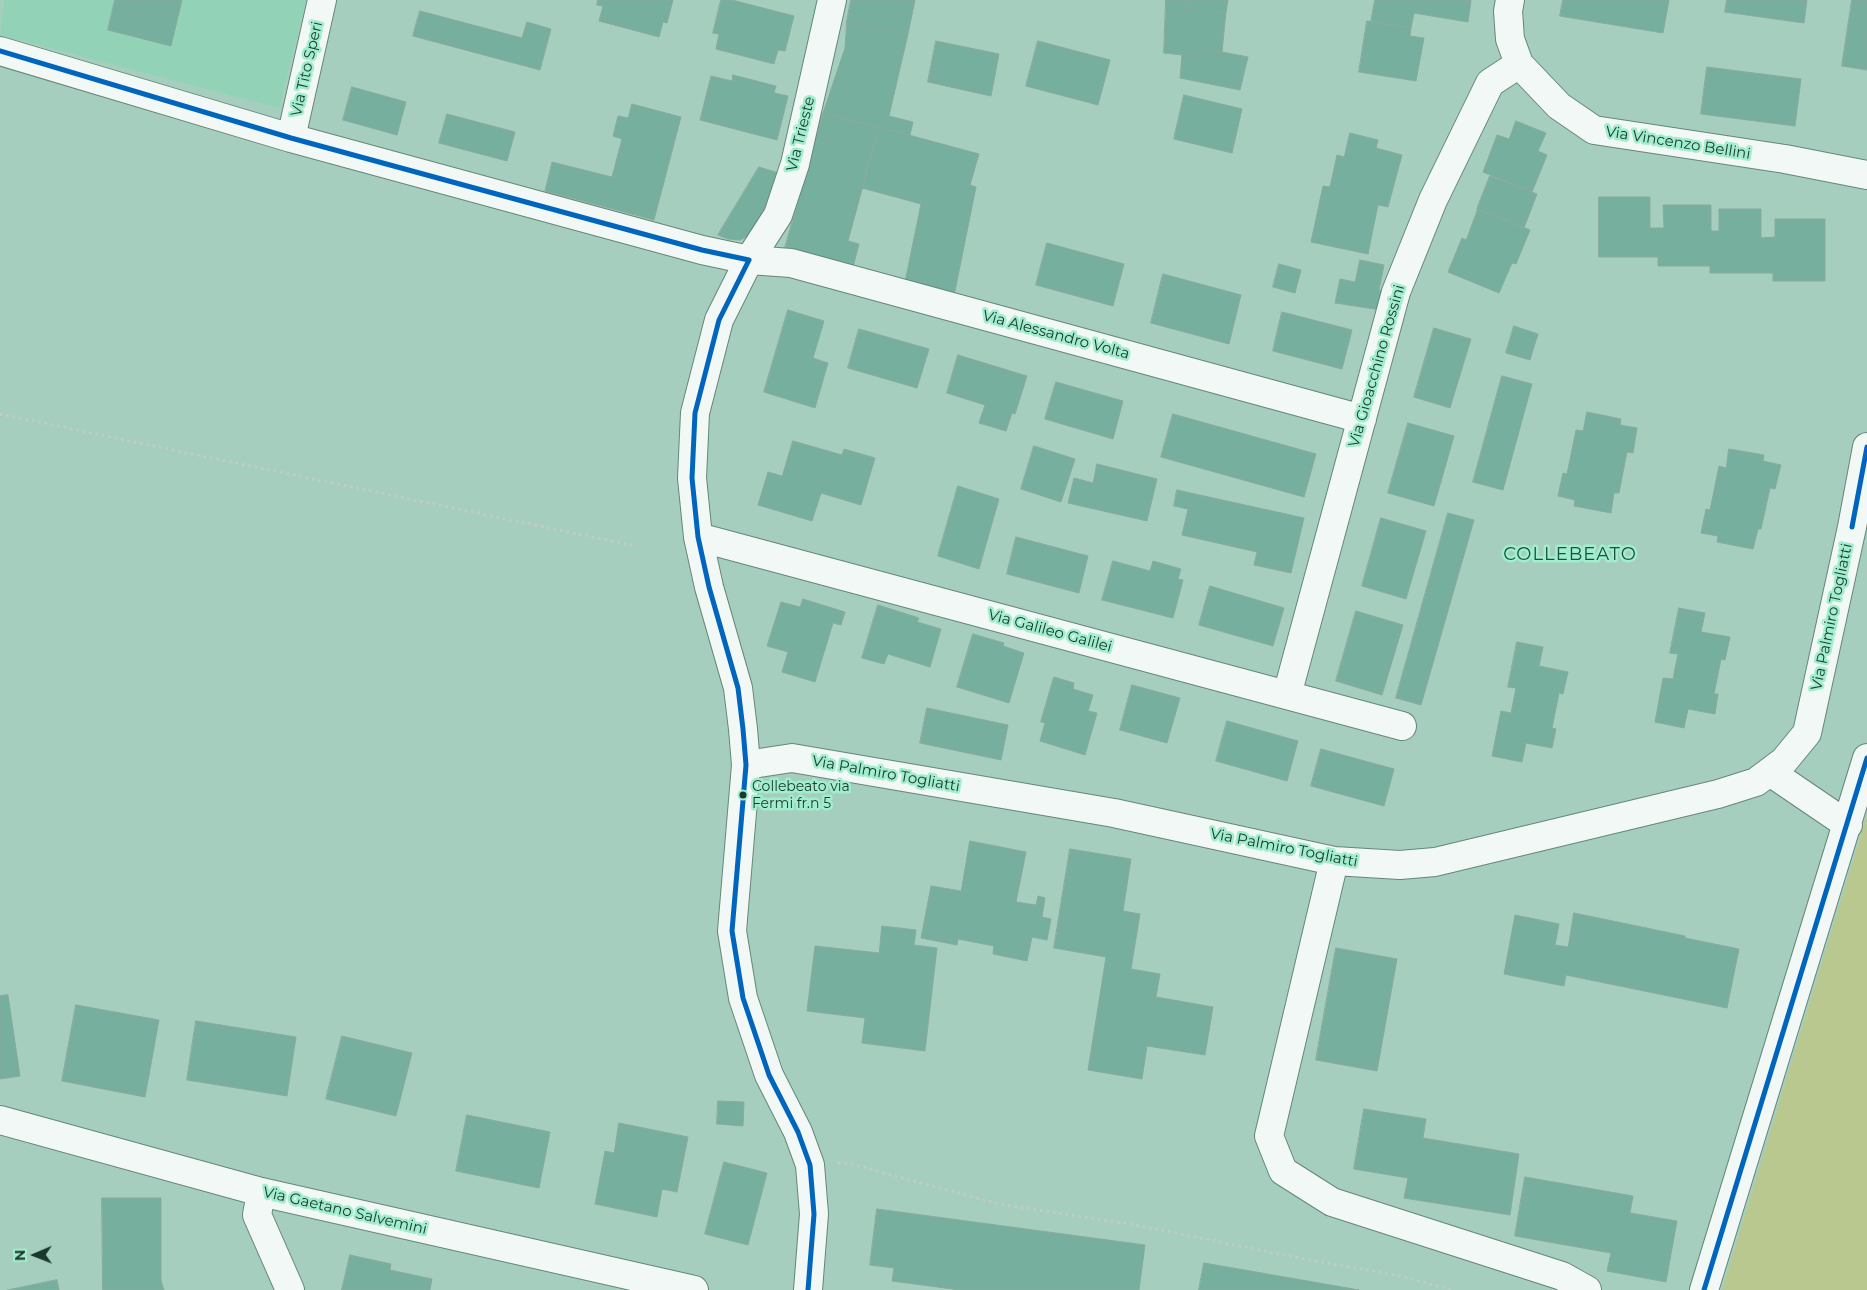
<!DOCTYPE html>
<style>
body{margin:0}
#map{position:relative;width:1867px;height:1290px;overflow:hidden;background:#a6cebe;font-family:Montserrat,sans-serif}
canvas{display:block}
.north{position:absolute;left:10px;top:1230px;width:50px;height:50px;-webkit-text-stroke:4px #a1eece;paint-order:stroke;rotate:269deg;font-size:14px;font-weight:700;line-height:20px;text-align:center;color:#1a392d}
.north::after{content:'';display:block;margin:auto;width:18px;height:22px;background:#1a392d;clip-path:polygon(50% 0,100% 100%,50% 72%,0 100%)}
</style>
<div id="map">
<canvas width="1867" height="1290"></canvas>
<div class="north">N</div>
</div>
<script>
const context = document.querySelector('canvas').getContext('2d');
context.lineJoin = 'round';
function fill(path, color) { context.fillStyle = color; context.fill(path, 'evenodd'); }
function strokePath(path, color, width, dash) { context.strokeStyle = color; context.lineWidth = width; context.lineCap = dash ? 'butt' : 'round'; context.setLineDash(dash || []); context.stroke(path); }
function drawText(font, color, halo, rows, align = 'center') {
  context.font = font + ' Montserrat,sans-serif'; context.lineWidth = 5; context.setLineDash([]); context.textBaseline = 'middle'; context.strokeStyle = halo; context.fillStyle = color; for (const [text, x, y, turn = 0] of rows) {
    context.save(); context.translate(x, y); context.rotate((+turn || 0) * Math.PI / 180); context.textAlign = isNaN(turn) ? turn : align; if (halo) context.strokeText(text, 0, 0); context.fillText(text, 0, 0); context.restore();
  }
}
fill(new Path2D(`
 M 4,0 L 306,0 L 279,108 L 0,35 Z`), '#92d3b8');
fill(new Path2D(`
 M 1867,815 L 1867,1290 L 1722,1290 Z`), '#b8c88f');
const building = new Path2D(`
 M 115,0 L 182,0 L 171,46 L 108,30 Z
 M 598,0 L 673,0 L 667,23 L 663,22 L 659,37 L 599,21 L 603,6 L 597,5 Z
 M 721,0 L 732,0 L 794,16 L 785,51 L 778,50 L 774,64 L 716,49 L 719,34 L 713,33 Z
 M 851,0 L 915,0 L 908,34 L 847,21 Z
 M 1166,0 L 1187,0 L 1187,11 L 1226,12 L 1222,52 L 1182,55 L 1164,53 Z
 M 1187,0 L 1228,0 L 1226,12 L 1187,11 Z
 M 1375,0 L 1471,0 L 1468,22 L 1414,13 L 1411,28 L 1371,22 Z
 M 1563,0 L 1669,0 L 1663,33 L 1560,16 Z
 M 1727,0 L 1807,0 L 1804,23 L 1725,12 Z
 M 1852,0 L 1867,0 L 1867,70 L 1842,66 Z
 M 420,11 L 522,38 L 527,22 L 551,29 L 540,70 L 413,36 Z
 M 847,21 L 908,34 L 889,116 L 913,122 L 910,135 L 823,113 L 845,48 Z
 M 1367,21 L 1411,28 L 1410,36 L 1424,38 L 1416,81 L 1359,72 Z
 M 936,41 L 999,54 L 991,96 L 928,82 Z
 M 1038,41 L 1110,60 L 1098,105 L 1026,86 Z
 M 1222,52 L 1248,57 L 1240,90 L 1180,78 L 1182,55 Z
 M 1707,67 L 1801,79 L 1795,126 L 1701,114 Z
 M 733,75 L 776,86 L 774,93 L 788,96 L 777,140 L 700,120 L 711,76 L 732,81 Z
 M 352,87 L 406,102 L 397,135 L 343,120 Z
 M 1184,95 L 1242,109 L 1232,153 L 1174,139 Z
 M 632,104 L 681,117 L 654,220 L 545,191 L 552,162 L 612,177 L 622,139 L 613,136 L 618,116 L 628,118 Z
 M 823,113 L 879,127 L 848,241 L 859,244 L 853,267 L 785,248 Z
 M 447,114 L 515,132 L 507,161 L 439,143 Z
 M 1516,121 L 1546,133 L 1538,151 L 1547,155 L 1532,192 L 1483,172 L 1497,135 L 1509,139 Z
 M 879,127 L 979,154 L 970,185 L 976,187 L 954,296 L 905,282 L 921,204 L 862,188 Z
 M 1350,133 L 1378,140 L 1376,148 L 1402,155 L 1388,207 L 1378,205 L 1368,254 L 1311,242 L 1323,186 L 1330,187 L 1337,155 L 1344,157 Z
 M 759,167 L 785,175 L 754,233 L 740,240 L 728,239 L 718,235 Z
 M 1490,176 L 1537,194 L 1524,228 L 1477,209 Z
 M 1599,197 L 1650,197 L 1650,228 L 1664,228 L 1663,205 L 1711,205 L 1711,231 L 1719,231 L 1719,209 L 1761,209 L 1761,238 L 1775,237 L 1775,219 L 1825,219 L 1825,281 L 1773,281 L 1773,273 L 1710,273 L 1710,266 L 1658,266 L 1658,257 L 1599,257 Z
 M 1478,209 L 1530,230 L 1516,264 L 1512,263 L 1499,293 L 1448,272 L 1462,238 L 1466,240 Z
 M 1047,243 L 1124,264 L 1113,306 L 1036,285 Z
 M 1360,260 L 1384,265 L 1379,290 L 1384,291 L 1381,310 L 1335,303 L 1340,279 L 1355,282 Z
 M 1279,264 L 1301,270 L 1295,293 L 1273,287 Z
 M 1163,274 L 1241,295 L 1229,344 L 1151,323 Z
 M 788,310 L 824,321 L 813,358 L 828,363 L 815,408 L 764,392 Z
 M 1282,312 L 1352,330 L 1342,369 L 1273,351 Z
 M 1514,326 L 1538,334 L 1530,360 L 1506,353 Z
 M 1434,328 L 1471,339 L 1450,408 L 1414,397 Z
 M 859,329 L 929,349 L 917,388 L 848,368 Z
 M 958,355 L 1027,376 L 1015,414 L 1012,413 L 1006,431 L 979,423 L 985,405 L 947,393 Z
 M 1502,376 L 1532,384 L 1503,490 L 1473,482 Z
 M 1056,382 L 1123,401 L 1113,439 L 1045,419 Z
 M 1587,412 L 1621,419 L 1620,425 L 1637,428 L 1633,453 L 1627,452 L 1619,493 L 1614,493 L 1611,513 L 1574,506 L 1575,500 L 1558,496 L 1563,473 L 1567,474 L 1576,430 L 1583,431 Z
 M 1173,414 L 1316,454 L 1304,497 L 1161,457 Z
 M 1408,423 L 1454,436 L 1434,506 L 1388,493 Z
 M 793,441 L 842,455 L 844,449 L 875,458 L 861,505 L 821,493 L 812,521 L 758,505 L 768,472 L 782,476 Z
 M 1034,446 L 1075,459 L 1061,502 L 1021,489 Z
 M 1729,449 L 1764,455 L 1763,461 L 1781,465 L 1775,489 L 1770,488 L 1761,529 L 1758,529 L 1753,549 L 1717,542 L 1718,536 L 1701,533 L 1706,509 L 1710,510 L 1719,466 L 1726,468 Z
 M 1097,464 L 1157,479 L 1147,521 L 1068,503 L 1074,478 L 1093,483 Z
 M 958,486 L 999,499 L 979,569 L 938,556 Z
 M 1177,490 L 1304,518 L 1291,573 L 1254,565 L 1257,552 L 1182,535 L 1188,509 L 1174,506 Z
 M 1448,513 L 1474,520 L 1421,705 L 1396,698 Z
 M 1381,518 L 1426,531 L 1406,599 L 1362,586 Z
 M 1016,537 L 1088,556 L 1079,593 L 1007,574 Z
 M 1113,561 L 1150,571 L 1153,561 L 1181,569 L 1178,579 L 1183,580 L 1173,618 L 1102,600 Z
 M 1210,586 L 1284,608 L 1273,646 L 1199,625 Z
 M 803,599 L 845,612 L 841,625 L 833,623 L 815,682 L 782,672 L 788,652 L 767,646 L 781,602 L 800,607 Z
 M 878,605 L 919,618 L 917,622 L 941,629 L 930,667 L 888,654 L 884,664 L 862,658 Z
 M 1679,608 L 1705,613 L 1701,632 L 1730,637 L 1725,660 L 1721,659 L 1714,694 L 1718,694 L 1715,714 L 1688,709 L 1684,728 L 1655,722 L 1663,678 L 1673,679 L 1678,654 L 1670,653 Z
 M 1356,611 L 1403,625 L 1382,695 L 1336,681 Z
 M 973,634 L 1004,643 L 1003,646 L 1024,653 L 1009,703 L 957,687 Z
 M 1517,642 L 1543,647 L 1539,666 L 1568,672 L 1563,694 L 1559,693 L 1552,728 L 1556,729 L 1552,748 L 1526,743 L 1522,762 L 1492,756 L 1501,711 L 1511,713 L 1516,688 L 1508,687 Z
 M 1054,677 L 1074,683 L 1073,689 L 1093,695 L 1088,711 L 1097,713 L 1085,755 L 1040,741 L 1045,723 L 1041,722 Z
 M 1132,685 L 1180,698 L 1167,743 L 1120,730 Z
 M 927,708 L 1008,725 L 1001,760 L 920,743 Z
 M 1227,721 L 1298,741 L 1287,781 L 1216,761 Z
 M 1321,749 L 1394,769 L 1384,806 L 1311,786 Z
 M 970,841 L 1026,852 L 1016,902 L 1036,905 L 1038,896 L 1045,898 L 1042,917 L 1051,919 L 1047,940 L 1032,937 L 1027,961 L 993,954 L 994,946 L 958,939 L 957,945 L 921,938 L 931,886 L 961,891 Z
 M 1070,849 L 1131,859 L 1123,911 L 1140,914 L 1131,969 L 1160,974 L 1156,997 L 1213,1007 L 1205,1055 L 1147,1046 L 1142,1079 L 1088,1070 L 1106,957 L 1054,948 Z
 M 1574,913 L 1685,936 L 1685,938 L 1739,949 L 1727,1008 L 1566,975 L 1564,986 L 1504,974 L 1515,915 L 1559,924 L 1555,945 L 1568,947 Z
 M 882,926 L 916,930 L 914,945 L 937,948 L 925,1051 L 862,1043 L 865,1018 L 807,1011 L 815,946 L 879,953 Z
 M 1336,948 L 1397,959 L 1377,1071 L 1316,1060 Z
 M 8,995 L 20,1076 L 0,1079 L 0,996 Z
 M 76,1005 L 159,1020 L 145,1097 L 62,1081 Z
 M 196,1021 L 296,1037 L 287,1096 L 187,1080 Z
 M 342,1036 L 412,1053 L 396,1116 L 326,1099 Z
 M 718,1101 L 744,1102 L 743,1126 L 717,1124 Z
 M 1364,1109 L 1426,1119 L 1423,1138 L 1519,1154 L 1510,1215 L 1404,1198 L 1408,1178 L 1354,1169 Z
 M 467,1115 L 550,1132 L 539,1188 L 456,1171 Z
 M 619,1123 L 688,1137 L 677,1192 L 662,1189 L 657,1217 L 595,1204 L 605,1151 L 614,1153 Z
 M 724,1162 L 767,1173 L 748,1245 L 705,1234 Z
 M 1525,1177 L 1633,1196 L 1630,1213 L 1677,1221 L 1666,1282 L 1607,1271 L 1611,1253 L 1515,1236 Z
 M 102,1198 L 161,1198 L 161,1281 L 164,1290 L 103,1290 Z
 M 877,1209 L 1145,1245 L 1139,1290 L 960,1290 L 892,1281 L 894,1268 L 870,1265 Z
 M 350,1255 L 391,1264 L 390,1270 L 432,1279 L 430,1290 L 342,1290 Z
 M 1204,1263 L 1359,1290 L 1199,1290 Z
 M 57,1280 L 59,1290 L 8,1290 Z`);
fill(building, '#76af9d');
strokePath(building, '#89aa9d', 1);
const minor = new Path2D(`
 M 1510,0 L 1508,11 L 1510,39 L 1519,64 L 1559,106 L 1594,130 L 1785,159 L 1867,175
 M 0,51 L 291,138 L 702,250 L 749,260 L 791,263 L 1362,419
 M 291,138 L 322,0
 M 698,537 L 1402,726
 M 1287,695 L 1396,292 L 1433,200 L 1490,83 L 1519,64
 M 746,765 L 792,758 L 1114,813 L 1334,861 L 1400,865 L 1435,862 L 1718,794 L 1756,782 L 1784,761 L 1807,733 L 1852,527 L 1867,447
 M 1770,772 L 1848,825
 M 1334,861 L 1269,1136 L 1283,1171 L 1332,1202 L 1562,1276 L 1587,1290
 M 0,1120 L 261,1192 L 694,1290
 M 261,1192 L 257,1215 L 290,1290
 M 808,1290 L 814,1214 L 810,1165 L 798,1132 L 769,1075 L 743,998 L 732,931 L 746,765 L 743,729 L 738,688 L 709,587 L 698,537 L 692,478 L 695,413 L 719,320 L 749,260 L 778,215 L 795,164 L 832,0
 M 1704,1290 L 1867,758`);
strokePath(minor, '#65877b', 30);
strokePath(new Path2D(`
 M 0,414 L 636,546
 M 838,1163 L 847,1163 L 999,1204 L 1136,1225 L 1289,1256 L 1405,1277 L 1451,1290`), '#c0ccc7', 3, [2.5, 4]);
strokePath(minor, '#f2f8f5', 28);
strokePath(new Path2D(`
 M 0,51 L 291,138 L 702,250 L 749,260
 M 749,260 L 719,320 L 695,413 L 692,478 L 698,537 L 709,587 L 738,688 L 743,729 L 746,765 L 732,931 L 743,998 L 769,1075 L 798,1132 L 810,1165 L 814,1214 L 808,1290
 M 1852,527 L 1867,447
 M 1704,1290 L 1867,758`), '#0065bd', 5);
for (const [x, y, r, color] of [
 [743,795,4.5,"#1a392d"]
]) { const dot = new Path2D(); dot.arc(x, y, r, 0, 2 * Math.PI); context.fillStyle = color; context.fill(dot); strokePath(dot, '#a1eece', 2); }
drawText('14px', '#1a392d', '#a1eece', [
 ["Collebeato via",752,787],
 ["Fermi fr.n 5",752,804]
], 'left');
drawText('15px', '#1a392d', '#a1eece', [
 ["Via Tito Speri",307,69,-77],
 ["Via Trieste",801,134,-76],
 ["Via Vincenzo Bellini",1678,143,9],
 ["Via Alessandro Volta",1056,335,15],
 ["Via Gioacchino Rossini",1377,366,-74],
 ["Via Palmiro Togliatti",1832,617,-78],
 ["Via Galileo Galilei",1050,631,15],
 ["Via Palmiro Togliatti",886,774,10],
 ["Via Palmiro Togliatti",1284,848,11],
 ["Via Gaetano Salvemini",345,1211,13]
]);
context.letterSpacing = '1px';
drawText('18px', '#16523e', '#a1eece', [
 ["COLLEBEATO",1570,555]
]);
context.letterSpacing = '0px';
</script>
